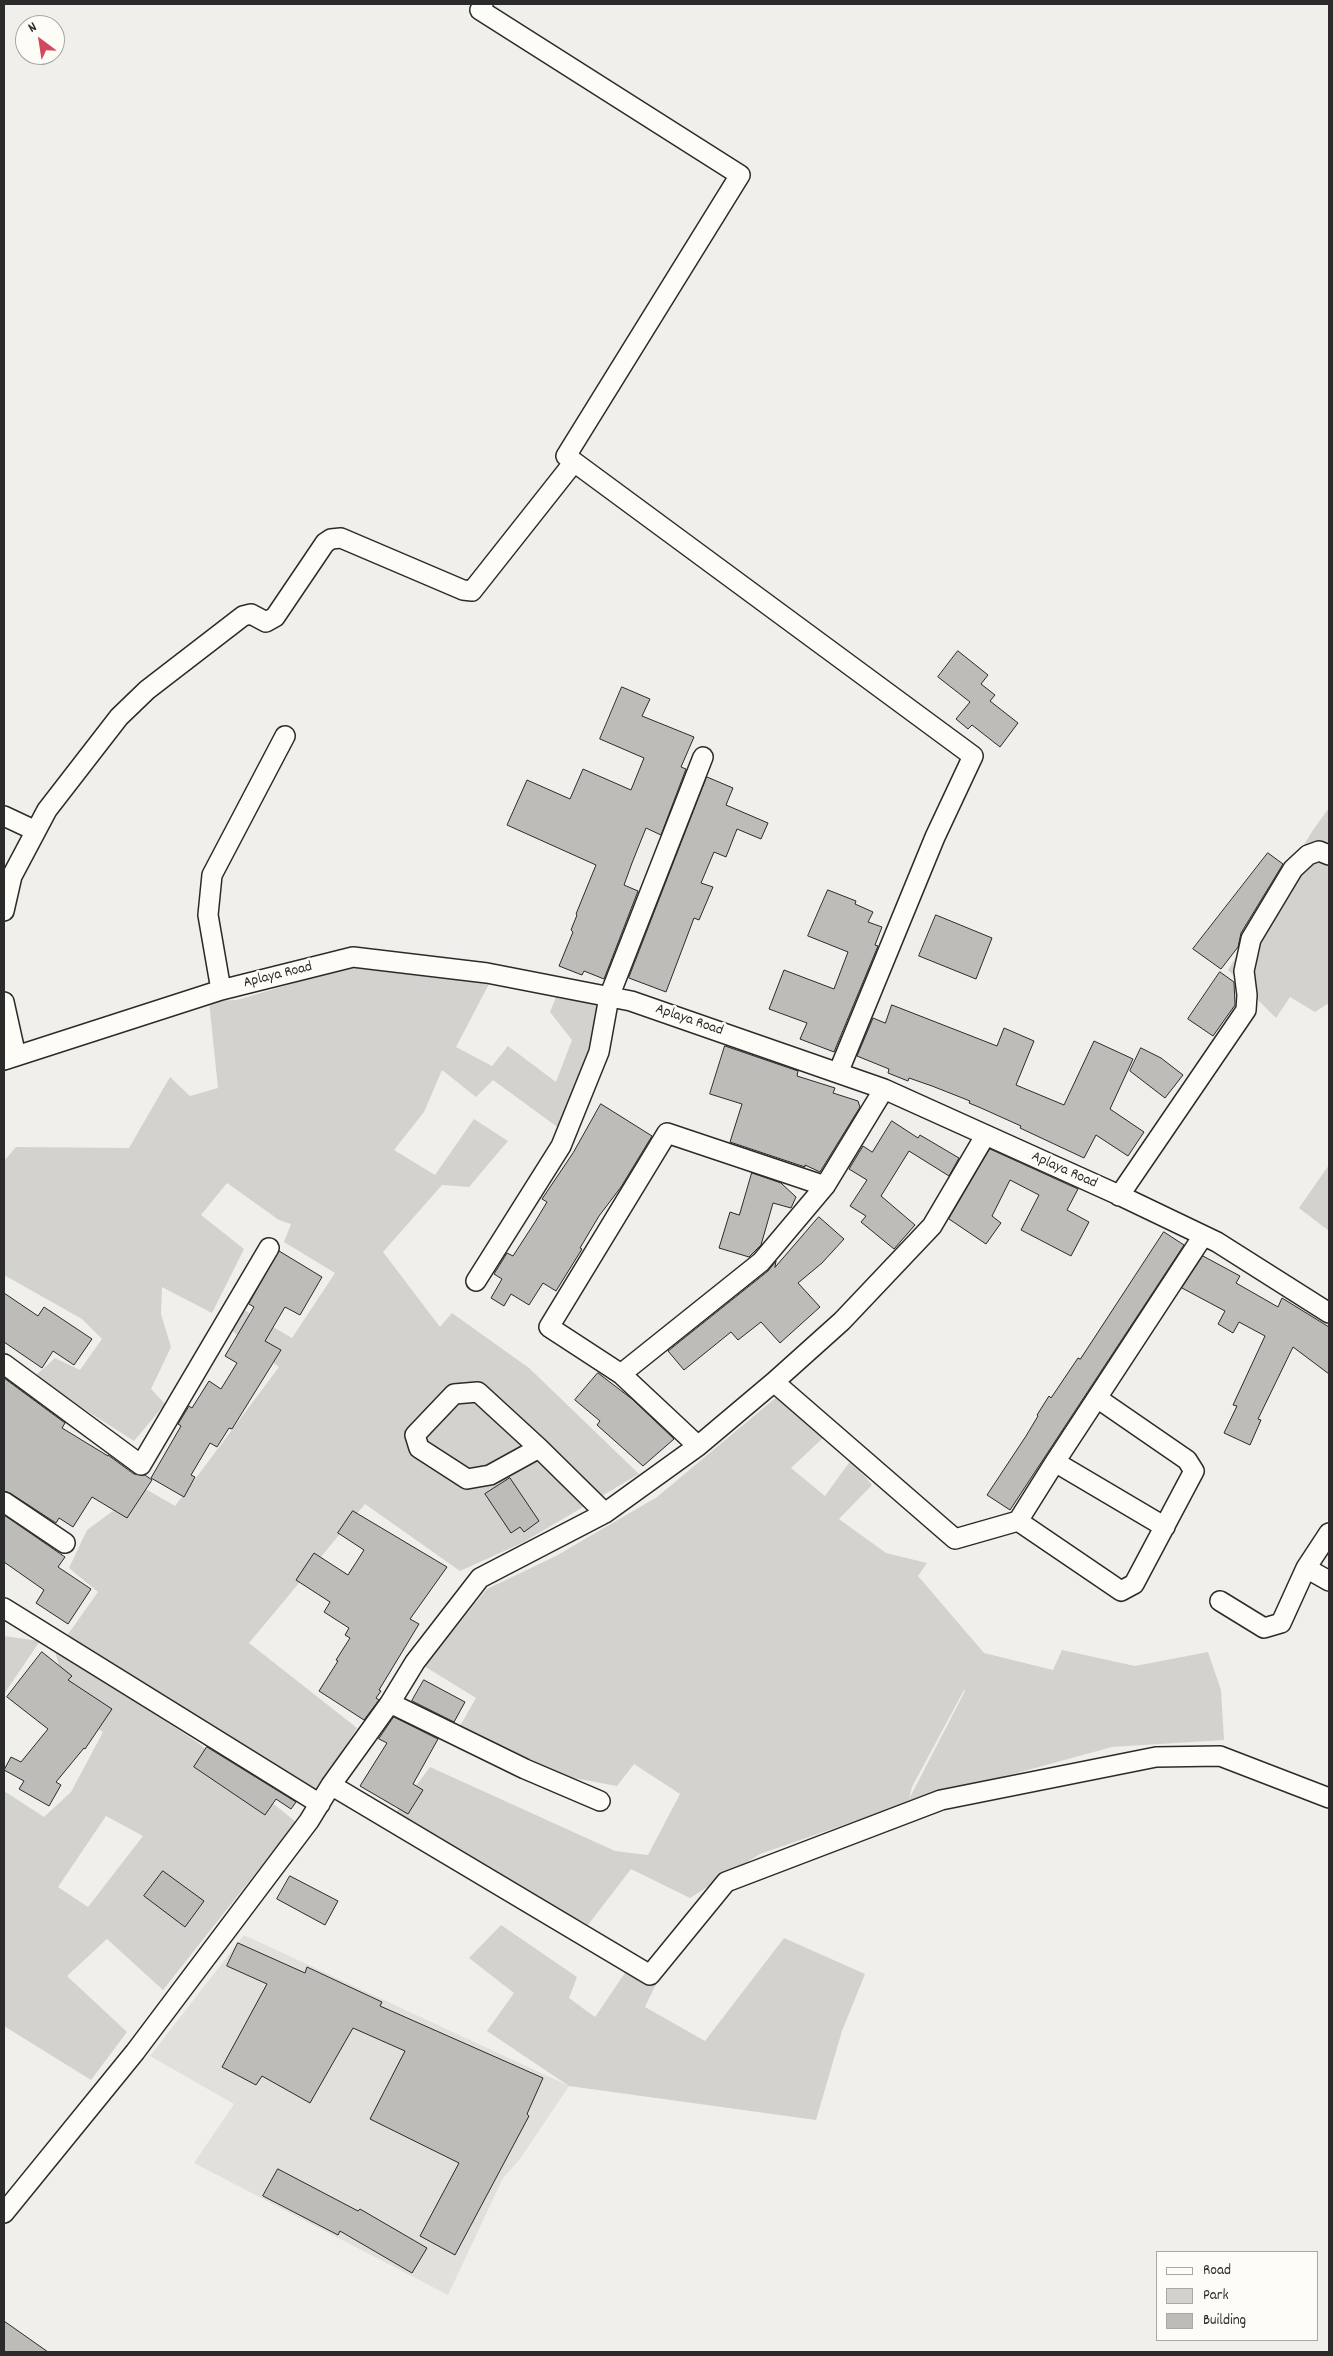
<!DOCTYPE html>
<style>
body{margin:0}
#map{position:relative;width:1333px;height:2356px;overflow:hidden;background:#f0efeb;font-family:Dekko,sans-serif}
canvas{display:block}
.frame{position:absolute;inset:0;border:5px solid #2b2b2b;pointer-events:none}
.legend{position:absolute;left:1156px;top:2251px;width:162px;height:90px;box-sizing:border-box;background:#fdfcf7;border:1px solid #a9a8a5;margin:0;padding:6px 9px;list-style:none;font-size:15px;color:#2b2b2b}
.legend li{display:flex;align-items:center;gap:10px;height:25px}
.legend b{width:25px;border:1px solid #a9a8a5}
.north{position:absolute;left:15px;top:15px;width:50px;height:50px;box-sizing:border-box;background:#fdfcf7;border:1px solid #a9a8a5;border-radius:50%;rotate:329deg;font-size:14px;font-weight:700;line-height:20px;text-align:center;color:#2b2b2b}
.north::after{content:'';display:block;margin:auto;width:18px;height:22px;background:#d1495b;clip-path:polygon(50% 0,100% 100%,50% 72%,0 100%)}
</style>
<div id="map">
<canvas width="1333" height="2356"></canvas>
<div class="frame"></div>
<ul class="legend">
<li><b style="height:6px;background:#fdfcf7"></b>Road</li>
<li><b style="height:14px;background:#d3d2cf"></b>Park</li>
<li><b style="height:14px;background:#bdbcb8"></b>Building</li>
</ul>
<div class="north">N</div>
</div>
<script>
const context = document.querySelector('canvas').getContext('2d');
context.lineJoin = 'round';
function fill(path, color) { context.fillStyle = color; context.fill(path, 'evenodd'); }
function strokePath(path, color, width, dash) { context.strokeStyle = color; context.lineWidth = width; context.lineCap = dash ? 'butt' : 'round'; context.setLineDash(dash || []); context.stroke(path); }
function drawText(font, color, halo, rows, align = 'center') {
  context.font = font + ' Dekko,sans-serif'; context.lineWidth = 5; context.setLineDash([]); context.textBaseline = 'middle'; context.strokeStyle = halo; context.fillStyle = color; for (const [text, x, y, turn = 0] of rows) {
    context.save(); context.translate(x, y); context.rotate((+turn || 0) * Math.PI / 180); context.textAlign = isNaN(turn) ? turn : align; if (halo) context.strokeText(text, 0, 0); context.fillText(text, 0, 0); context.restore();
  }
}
fill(new Path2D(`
 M 244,1935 L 569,2086 L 520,2159 L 503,2178 L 448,2295 L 194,2163 L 234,2104 L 150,2056 Z`), '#e1e0dc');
fill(new Path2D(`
 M 1329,808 L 1329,1003 L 1315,1012 L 1290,997 L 1276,1018 L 1228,970 L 1313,830 Z
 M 348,967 L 489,984 L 456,1047 L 492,1066 L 508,1046 L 556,1082 L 572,1040 L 550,1012 L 556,997 L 598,1002 L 594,1044 L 560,1129 L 493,1080 L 476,1097 L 442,1070 L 424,1112 L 394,1150 L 435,1175 L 474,1119 L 508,1141 L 469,1187 L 442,1185 L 383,1252 L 440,1327 L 452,1313 L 529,1368 L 639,1474 L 522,1543 L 460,1571 L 365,1504 L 249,1643 L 357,1728 L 316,1793 L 66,1637 L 98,1592 L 69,1568 L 87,1530 L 144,1488 L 175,1506 L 279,1367 L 231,1330 L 241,1308 L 292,1338 L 335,1273 L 284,1242 L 291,1224 L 279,1220 L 227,1183 L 201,1215 L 244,1249 L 212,1313 L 162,1287 L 161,1314 L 171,1347 L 151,1389 L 165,1404 L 134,1441 L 34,1377 L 55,1358 L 80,1370 L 102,1339 L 82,1319 L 4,1275 L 4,1161 L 16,1147 L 129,1148 L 170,1077 L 190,1096 L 218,1088 L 209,1001 L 237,1000 Z
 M 1329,1165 L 1329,1231 L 1299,1208 Z
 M 779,1395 L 825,1436 L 791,1468 L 825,1496 L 851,1460 L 872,1485 L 839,1519 L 886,1553 L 927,1563 L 918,1576 L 984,1653 L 1053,1670 L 1062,1650 L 1135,1666 L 1208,1652 L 1221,1690 L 1224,1740 L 1112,1747 L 907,1803 L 760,1854 L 690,1898 L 631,1869 L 588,1925 L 394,1815 L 430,1767 L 615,1851 L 648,1855 L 680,1794 L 634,1764 L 617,1786 L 568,1777 L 460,1726 L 476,1698 L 424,1666 L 487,1589 L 556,1556 L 657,1497 ZM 964,1690 L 965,1691 L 909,1799 L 912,1787 Z
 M 4,1636 L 40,1641 L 4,1694 Z
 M 54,1648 L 197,1742 L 296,1822 L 163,1990 L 107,1939 L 67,1976 L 127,2032 L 91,2080 L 4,2026 L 4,1791 L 44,1817 L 71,1792 L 103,1732 L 60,1705 L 62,1676 ZM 106,1816 L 143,1836 L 88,1907 L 58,1887 Z
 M 501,1925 L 577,1977 L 569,1998 L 595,2017 L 627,1970 L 656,1984 L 645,2007 L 705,2041 L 784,1938 L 865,1974 L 842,2031 L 816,2120 L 569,2086 L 487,2031 L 514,1993 L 469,1958 Z`), '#d3d2cf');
const building = new Path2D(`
 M 958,651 L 988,675 L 981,684 L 995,695 L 990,701 L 1018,723 L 1000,747 L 972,725 L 968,729 L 956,719 L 970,702 L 938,677 Z
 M 622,687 L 650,699 L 642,716 L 694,737 L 681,767 L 686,769 L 661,835 L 646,828 L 632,863 L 624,885 L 638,891 L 604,979 L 584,971 L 582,975 L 559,966 L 573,932 L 571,930 L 577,915 L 576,914 L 596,865 L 507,825 L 527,780 L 570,799 L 583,769 L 631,790 L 644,758 L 600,739 Z
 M 707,777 L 733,788 L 726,805 L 768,823 L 761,839 L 737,829 L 726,857 L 714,852 L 701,883 L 713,887 L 699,920 L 694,918 L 666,992 L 629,978 Z
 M 1268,853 L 1283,864 L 1241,933 L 1238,947 L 1221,969 L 1193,949 Z
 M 828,890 L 856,901 L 855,904 L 873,912 L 868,922 L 882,927 L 875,945 L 878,946 L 834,1052 L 800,1039 L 807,1023 L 769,1009 L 784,970 L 834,989 L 848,952 L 808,936 Z
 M 936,915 L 992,938 L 976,979 L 919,956 Z
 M 1220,972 L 1234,982 L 1235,1005 L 1213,1036 L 1188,1019 Z
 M 892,1005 L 997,1046 L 1004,1028 L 1034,1041 L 1016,1085 L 1064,1105 L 1094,1041 L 1133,1059 L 1110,1109 L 1144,1132 L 1128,1156 L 1096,1135 L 1084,1158 L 1020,1128 L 1021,1126 L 981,1108 L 969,1103 L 970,1101 L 932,1086 L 909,1078 L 908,1081 L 888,1073 L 889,1069 L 857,1056 L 873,1018 L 885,1023 Z
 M 725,1046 L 798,1071 L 797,1076 L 835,1088 L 833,1093 L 858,1101 L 860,1107 L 820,1172 L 805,1165 L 805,1167 L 730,1142 L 742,1104 L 710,1094 Z
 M 1141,1048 L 1161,1058 L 1183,1075 L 1165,1098 L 1130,1071 Z
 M 601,1104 L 652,1136 L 621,1187 L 599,1216 L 580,1248 L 582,1249 L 556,1291 L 543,1283 L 529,1305 L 511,1294 L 504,1306 L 491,1298 L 502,1279 L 494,1274 L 507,1253 L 513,1256 L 535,1222 L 547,1202 L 542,1199 L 573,1153 Z
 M 892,1121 L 918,1138 L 920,1135 L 959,1158 L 949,1176 L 909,1151 L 881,1196 L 915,1225 L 894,1249 L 861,1222 L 866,1216 L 850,1206 L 867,1180 L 849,1169 L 863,1146 L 872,1152 Z
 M 990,1149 L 1078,1189 L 1067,1210 L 1089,1222 L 1071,1256 L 1021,1230 L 1039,1195 L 1010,1180 L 992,1216 L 1001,1223 L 986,1244 L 949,1219 Z
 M 752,1173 L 781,1183 L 796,1197 L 791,1208 L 773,1203 L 761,1245 L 749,1257 L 719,1248 L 730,1212 L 739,1215 Z
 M 819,1217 L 844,1239 L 822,1263 L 798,1283 L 820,1307 L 780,1343 L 761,1322 L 738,1340 L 731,1332 L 684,1370 L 668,1351 L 768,1271 L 776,1261 L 775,1267 Z
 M 1164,1232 L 1184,1245 L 1010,1510 L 987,1495 L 1026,1436 L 1038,1416 L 1037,1415 L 1049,1396 L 1051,1398 L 1078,1358 L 1080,1359 Z
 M 279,1251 L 322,1277 L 300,1315 L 285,1307 L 265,1341 L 281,1350 L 232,1429 L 229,1428 L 217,1447 L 210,1443 L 191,1475 L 195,1477 L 184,1497 L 151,1478 L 181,1426 L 178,1424 L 189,1406 L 192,1408 L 209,1381 L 221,1389 L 237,1363 L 225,1356 L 254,1307 L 249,1304 Z
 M 1203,1256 L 1240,1276 L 1236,1283 L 1278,1307 L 1282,1298 L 1329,1327 L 1329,1374 L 1293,1347 L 1258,1419 L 1261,1420 L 1250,1445 L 1224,1433 L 1237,1406 L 1233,1405 L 1265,1336 L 1239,1322 L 1233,1333 L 1218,1324 L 1225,1311 L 1182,1288 Z
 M 4,1293 L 38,1316 L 44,1307 L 92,1339 L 74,1365 L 53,1351 L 42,1368 L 4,1342 Z
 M 598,1373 L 632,1399 L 674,1439 L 643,1466 L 597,1425 L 600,1421 L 575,1400 Z
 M 4,1378 L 65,1423 L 62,1428 L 108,1456 L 108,1455 L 134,1474 L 145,1475 L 152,1480 L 127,1518 L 92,1497 L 73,1527 L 59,1518 L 56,1523 L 10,1493 L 4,1491 Z
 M 510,1478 L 539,1521 L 524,1532 L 520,1527 L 511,1533 L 485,1494 Z
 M 353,1511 L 447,1567 L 410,1619 L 419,1624 L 379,1690 L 381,1691 L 376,1698 L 379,1700 L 364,1720 L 319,1691 L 338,1661 L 336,1660 L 350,1638 L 345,1635 L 349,1628 L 324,1612 L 330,1602 L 296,1580 L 314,1553 L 348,1575 L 364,1550 L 338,1533 Z
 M 4,1515 L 65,1557 L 58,1567 L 91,1589 L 68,1624 L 36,1603 L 44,1590 L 4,1562 Z
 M 42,1652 L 72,1676 L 68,1680 L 112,1709 L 85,1749 L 84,1748 L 56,1782 L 61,1785 L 49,1806 L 19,1789 L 24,1781 L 4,1770 L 11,1757 L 21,1762 L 48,1729 L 7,1697 Z
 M 424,1680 L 465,1702 L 454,1722 L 412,1701 Z
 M 394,1717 L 438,1739 L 413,1784 L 423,1790 L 408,1814 L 360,1786 L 387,1743 L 379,1739 Z
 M 207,1747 L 296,1802 L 291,1809 L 276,1799 L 265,1815 L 194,1767 Z
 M 163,1871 L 204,1901 L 185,1927 L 144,1896 Z
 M 290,1876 L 338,1901 L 325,1925 L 277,1899 Z
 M 238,1943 L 305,1973 L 307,1967 L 382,2002 L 380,2006 L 543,2078 L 527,2114 L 529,2116 L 455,2255 L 420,2236 L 459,2163 L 370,2119 L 405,2051 L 353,2028 L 310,2103 L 262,2076 L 256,2085 L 222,2067 L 267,1984 L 227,1966 Z
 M 278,2169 L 358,2211 L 360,2209 L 427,2248 L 412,2273 L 340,2231 L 338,2235 L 263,2196 Z
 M 4,2321 L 48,2352 L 4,2352 Z`);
fill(building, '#bdbcb8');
strokePath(building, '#2b2b2b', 1);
const minor = new Path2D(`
 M 483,4 L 480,10 L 740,175 L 566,456 L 973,756 L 935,837 L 838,1073
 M 4,816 L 36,831
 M 4,911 L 12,876 L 47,810 L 119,717 L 147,690 L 243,616 L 251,614 L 266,622 L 275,617 L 325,543 L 331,539 L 341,538 L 463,590 L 472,591 L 574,462
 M 221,990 L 208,915 L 212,875 L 285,736
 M 4,1002 L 16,1056
 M 4,1060 L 221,990 L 353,957 L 487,973 L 631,1001 L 884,1089 L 1121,1196 L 1217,1242 L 1329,1313
 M 1119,1196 L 1246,1010 L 1247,995 L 1244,971 L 1251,939 L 1293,869 L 1308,855 L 1319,851 L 1329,855
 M 476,1281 L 561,1146 L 599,1052 L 609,997 L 703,757
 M 4,1364 L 141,1465 L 269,1248
 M 621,1374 L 761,1262 L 825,1186 L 884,1089
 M 774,1382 L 955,1539 L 1018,1521 L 1055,1462 L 1203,1236
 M 698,1446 L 621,1374 L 549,1327 L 667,1133 L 825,1186
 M 539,1448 L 490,1475 L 467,1479 L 419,1448 L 415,1435 L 454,1394 L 478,1392 L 539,1448 L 605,1513
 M 1055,1462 L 1165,1527
 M 4,1502 L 65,1543
 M 1018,1521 L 1121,1591 L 1134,1584 L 1194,1471 L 1187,1460 L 1097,1398
 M 1329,1533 L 1306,1568 L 1329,1581
 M 1220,1601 L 1264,1628 L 1281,1623 L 1306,1568
 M 4,1608 L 320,1804
 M 390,1703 L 525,1769 L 600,1801
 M 331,1785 L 650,1975 L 726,1882 L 941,1800 L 1156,1757 L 1220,1756 L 1329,1798
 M 4,2213 L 135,2052 L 309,1821 L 331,1785 L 390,1703 L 415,1662 L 480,1578 L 605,1513 L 698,1446 L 774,1382 L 842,1321 L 932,1226 L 985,1136`);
strokePath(minor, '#2b2b2b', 22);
strokePath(minor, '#fdfcf7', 19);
drawText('15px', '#2b2b2b', '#fdfcf7', [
 ["Aplaya Road",278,976,-14],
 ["Aplaya Road",689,1021,19],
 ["Aplaya Road",1064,1171,24]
]);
</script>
